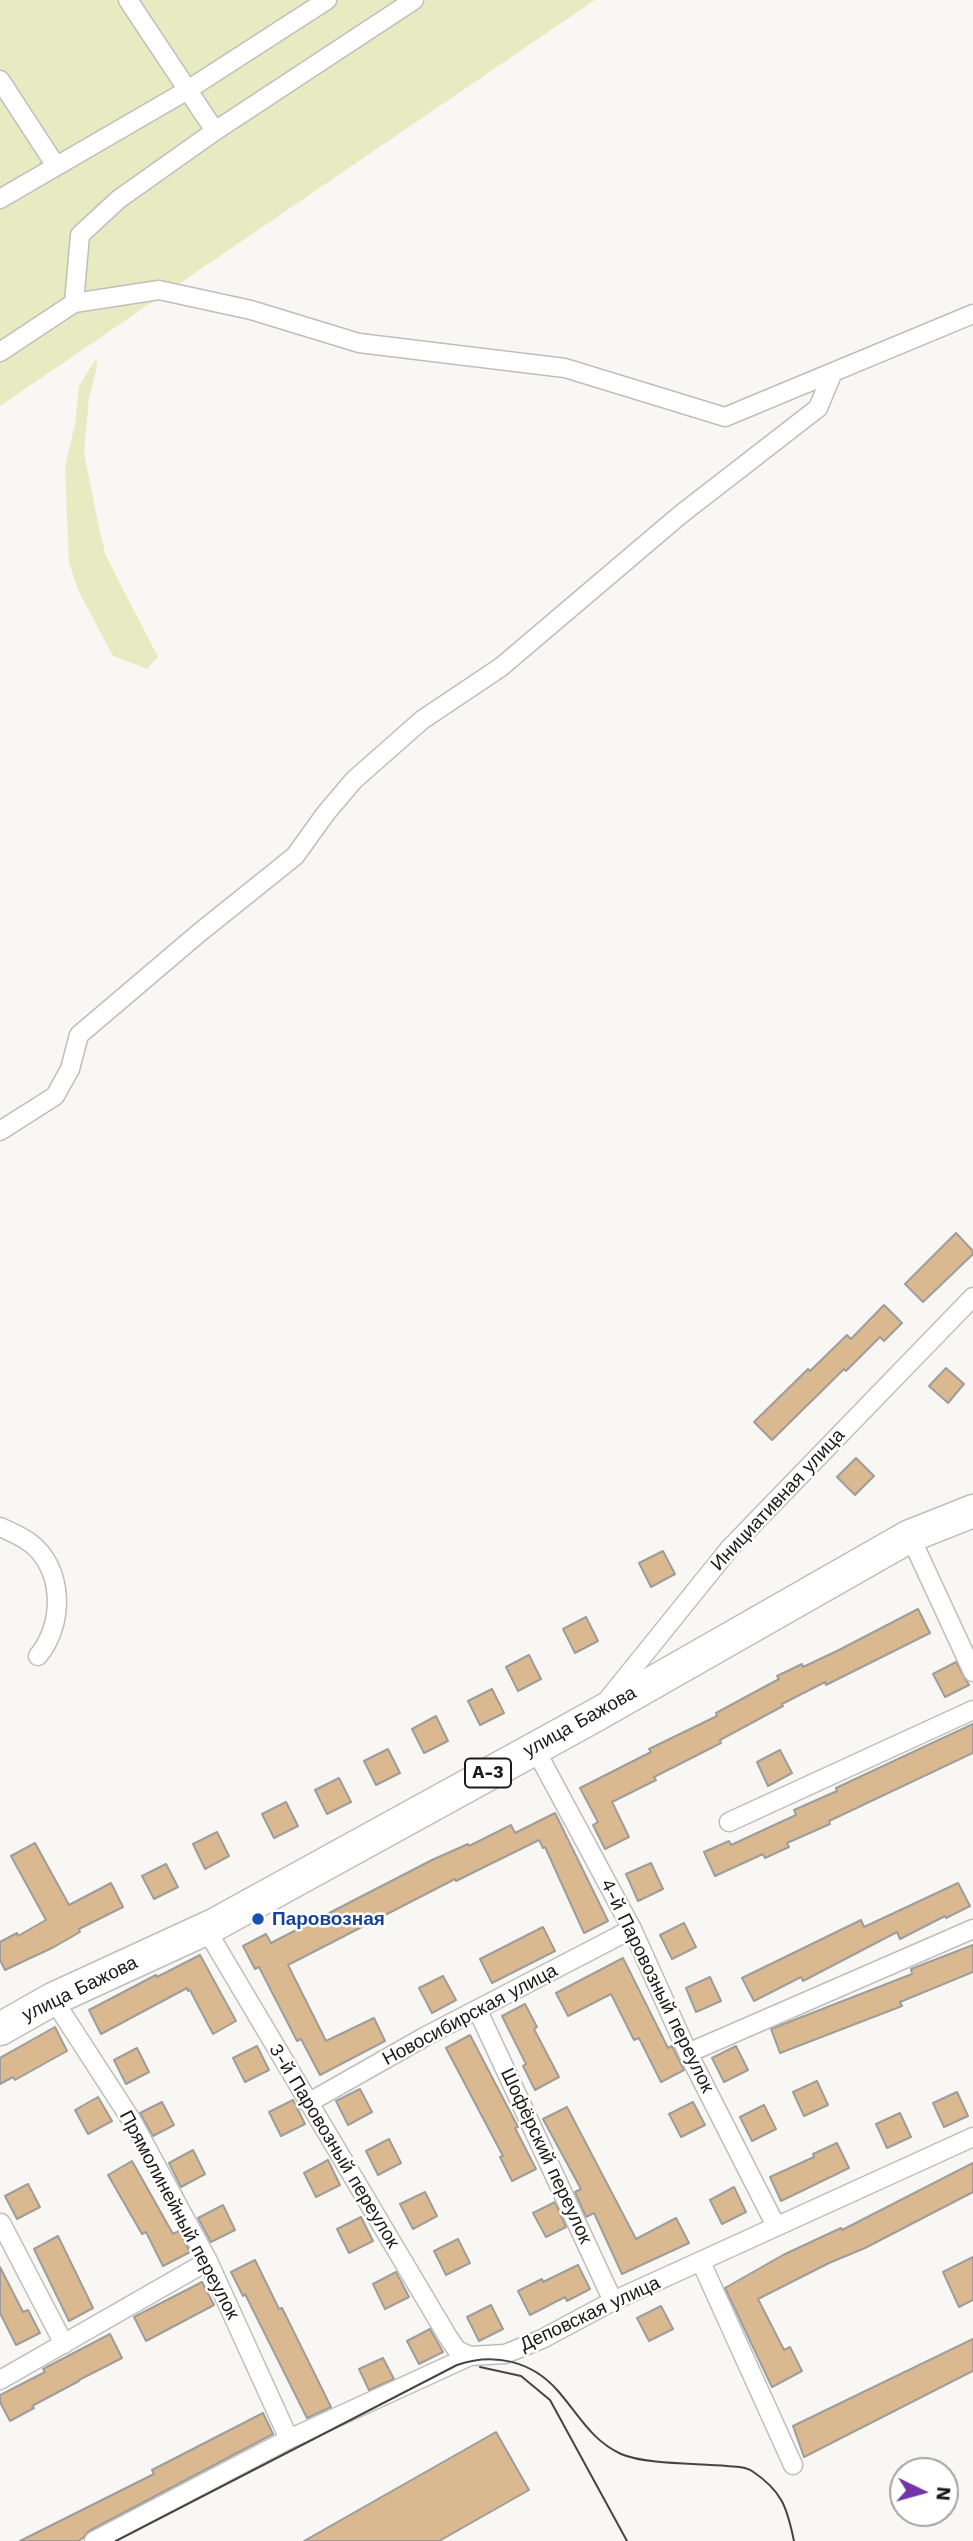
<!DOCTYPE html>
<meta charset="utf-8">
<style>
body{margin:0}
#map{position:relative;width:973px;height:2541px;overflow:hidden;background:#f8f7f4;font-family:"Work Sans",sans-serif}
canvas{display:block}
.north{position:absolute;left:889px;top:2457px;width:70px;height:70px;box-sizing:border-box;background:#fff;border:2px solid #a3a3a3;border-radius:50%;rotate:95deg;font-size:19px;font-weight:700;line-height:28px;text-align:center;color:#1a1a18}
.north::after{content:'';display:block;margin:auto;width:24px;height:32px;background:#7633a7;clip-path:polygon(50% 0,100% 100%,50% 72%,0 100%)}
</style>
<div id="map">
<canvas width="973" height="2541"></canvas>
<div class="north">N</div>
</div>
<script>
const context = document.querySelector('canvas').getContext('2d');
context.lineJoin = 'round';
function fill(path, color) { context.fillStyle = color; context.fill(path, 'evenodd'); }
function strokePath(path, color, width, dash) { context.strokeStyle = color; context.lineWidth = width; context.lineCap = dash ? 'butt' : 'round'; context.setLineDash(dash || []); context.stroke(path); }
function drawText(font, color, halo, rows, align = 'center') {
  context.font = font + ' "Work Sans",sans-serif'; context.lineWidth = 5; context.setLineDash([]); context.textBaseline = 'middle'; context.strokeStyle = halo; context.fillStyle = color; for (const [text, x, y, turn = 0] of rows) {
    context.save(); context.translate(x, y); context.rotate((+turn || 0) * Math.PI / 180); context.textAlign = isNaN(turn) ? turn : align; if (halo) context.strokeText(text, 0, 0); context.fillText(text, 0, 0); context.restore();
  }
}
fill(new Path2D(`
 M 0,0 L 595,0 L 0,406 Z
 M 96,359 L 97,367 L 89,398 L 84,453 L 99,528 L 106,556 L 158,657 L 147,669 L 113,656 L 79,592 L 69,563 L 65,467 L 75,424 L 79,386 Z`), '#e8ebc2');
const building = new Path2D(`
 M 956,1233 L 973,1251 L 973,1254 L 923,1302 L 905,1284 Z
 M 884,1305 L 902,1323 L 884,1341 L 880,1337 L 846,1371 L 844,1369 L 772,1440 L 754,1422 L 808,1369 L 810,1371 L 847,1335 L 851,1339 Z
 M 946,1368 L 964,1384 L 948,1403 L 929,1386 Z
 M 856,1458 L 874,1476 L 855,1495 L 837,1477 Z
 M 663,1551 L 675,1574 L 651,1587 L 639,1563 Z
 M 918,1609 L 930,1633 L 826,1685 L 825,1682 L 782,1704 L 783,1706 L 720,1740 L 721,1743 L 654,1777 L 656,1780 L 612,1802 L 629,1837 L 605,1849 L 593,1825 L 598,1822 L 580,1788 L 651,1752 L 649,1749 L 717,1716 L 716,1713 L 779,1679 L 777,1676 L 802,1664 L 803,1667 L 839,1650 Z
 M 586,1617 L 598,1641 L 575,1653 L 563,1629 Z
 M 529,1655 L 541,1679 L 518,1691 L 506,1667 Z
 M 956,1662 L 969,1685 L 945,1697 L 933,1674 Z
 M 492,1689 L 504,1713 L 480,1725 L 468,1701 Z
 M 436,1716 L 448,1741 L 424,1753 L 412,1729 Z
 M 973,1724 L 973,1753 L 829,1821 L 830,1824 L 787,1843 L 789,1847 L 765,1858 L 763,1854 L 715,1876 L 704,1852 L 729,1841 L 731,1845 L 796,1815 L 794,1810 L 837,1791 L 836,1788 Z
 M 388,1749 L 400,1773 L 376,1785 L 364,1761 Z
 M 780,1750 L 792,1773 L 768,1786 L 757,1762 Z
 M 339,1778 L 351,1802 L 327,1814 L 315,1790 Z
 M 286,1802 L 298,1826 L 274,1838 L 262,1814 Z
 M 555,1813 L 608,1921 L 584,1933 L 545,1847 L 543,1848 L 539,1840 L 456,1881 L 455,1879 L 288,1965 L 326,2041 L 374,2018 L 385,2041 L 320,2075 L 301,2039 L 297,2041 L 259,1967 L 255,1969 L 243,1946 L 266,1934 L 271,1943 L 432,1860 L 468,1844 L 469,1846 L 511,1825 L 515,1833 Z
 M 217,1832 L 229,1856 L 205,1869 L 193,1844 Z
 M 35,1843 L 69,1905 L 111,1883 L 123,1907 L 79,1929 L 80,1932 L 54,1947 L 5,1970 L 0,1960 L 0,1942 L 17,1933 L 18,1936 L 46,1920 L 11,1856 Z
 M 651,1863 L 663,1889 L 638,1901 L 626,1874 Z
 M 166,1864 L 178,1887 L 154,1899 L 142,1876 Z
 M 958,1883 L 970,1906 L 946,1918 L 945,1916 L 900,1939 L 897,1932 L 803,1981 L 801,1977 L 754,2001 L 742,1978 L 861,1920 L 864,1927 Z
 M 684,1923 L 696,1947 L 672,1959 L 660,1935 Z
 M 543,1927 L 555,1951 L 492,1983 L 480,1959 Z
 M 973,1945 L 973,1972 L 900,2002 L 902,2006 L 780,2053 L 771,2029 L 912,1974 L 911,1969 Z
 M 200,1955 L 236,2021 L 213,2034 L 190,1990 L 188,1991 L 187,1988 L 101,2034 L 89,2010 L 156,1975 L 157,1977 Z
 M 623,1958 L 668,2048 L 672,2046 L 684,2070 L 661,2082 L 639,2038 L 634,2040 L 611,1994 L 568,2016 L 556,1993 Z
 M 443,1976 L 456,2000 L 432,2013 L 419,1988 Z
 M 710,1977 L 721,2001 L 696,2012 L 686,1988 Z
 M 525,2004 L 537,2027 L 534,2029 L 559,2077 L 535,2090 L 523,2066 L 526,2064 L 502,2016 Z
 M 55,2027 L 67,2051 L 15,2080 L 13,2077 L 0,2084 L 0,2058 Z
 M 470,2035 L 518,2127 L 515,2128 L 536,2169 L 512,2181 L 500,2157 L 503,2156 L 446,2048 Z
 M 257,2046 L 269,2070 L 245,2082 L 233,2058 Z
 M 736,2046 L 748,2070 L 724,2082 L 712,2058 Z
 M 137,2048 L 149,2072 L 126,2084 L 114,2060 Z
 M 817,2081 L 828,2105 L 804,2116 L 793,2092 Z
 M 360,2089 L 372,2112 L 348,2125 L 336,2101 Z
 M 957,2092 L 968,2116 L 944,2127 L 933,2103 Z
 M 98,2097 L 112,2121 L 88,2134 L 75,2110 Z
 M 293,2100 L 305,2124 L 281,2136 L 269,2112 Z
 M 162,2102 L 174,2125 L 153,2136 L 140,2113 Z
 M 693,2102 L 705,2125 L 681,2137 L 669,2114 Z
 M 764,2105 L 776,2129 L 752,2141 L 740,2117 Z
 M 567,2107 L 636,2239 L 676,2218 L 689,2243 L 622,2274 L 594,2213 L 586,2217 L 575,2192 L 581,2189 L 543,2119 Z
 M 900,2113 L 911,2137 L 887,2148 L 876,2124 Z
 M 389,2139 L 401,2163 L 378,2175 L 366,2151 Z
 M 837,2143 L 849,2168 L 781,2201 L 770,2177 L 814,2157 L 813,2154 Z
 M 193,2150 L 205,2174 L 181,2187 L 169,2163 Z
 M 328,2160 L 340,2185 L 316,2197 L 304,2173 Z
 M 132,2161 L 173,2234 L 179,2231 L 190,2252 L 163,2266 L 146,2232 L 142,2234 L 108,2175 Z
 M 973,2163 L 973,2192 L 865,2248 L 829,2263 L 758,2299 L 784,2350 L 790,2347 L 802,2371 L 772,2387 L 725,2288 L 783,2255 L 841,2228 L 842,2230 Z
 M 28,2184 L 40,2207 L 17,2219 L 5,2196 Z
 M 734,2187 L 746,2212 L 722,2224 L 710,2200 Z
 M 425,2192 L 437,2216 L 413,2229 L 400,2204 Z
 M 555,2202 L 566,2227 L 546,2237 L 533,2213 Z
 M 223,2205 L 235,2230 L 211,2242 L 198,2218 Z
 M 361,2217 L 373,2241 L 349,2253 L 337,2229 Z
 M 58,2236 L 93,2308 L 69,2321 L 34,2249 Z
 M 458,2239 L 470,2263 L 446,2275 L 434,2251 Z
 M 973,2257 L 973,2300 L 959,2307 L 943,2272 Z
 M 255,2260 L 279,2309 L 282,2308 L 331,2407 L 307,2418 L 245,2294 L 243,2296 L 231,2272 Z
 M 578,2265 L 590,2289 L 567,2301 L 565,2297 L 530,2315 L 518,2291 L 542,2279 L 543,2282 Z
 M 0,2267 L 23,2312 L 28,2310 L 40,2333 L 16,2345 L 0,2313 Z
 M 396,2272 L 409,2297 L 385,2309 L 373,2284 Z
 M 202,2282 L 214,2305 L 146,2341 L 134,2317 Z
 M 491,2305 L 503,2329 L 479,2341 L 467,2317 Z
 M 661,2306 L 673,2329 L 649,2341 L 637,2318 Z
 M 430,2329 L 443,2352 L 419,2364 L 407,2341 Z
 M 110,2334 L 122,2358 L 79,2380 L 79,2381 L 32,2406 L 34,2408 L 10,2421 L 0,2402 L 0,2395 L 45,2372 L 43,2369 Z
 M 973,2339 L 973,2371 L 804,2457 L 793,2426 Z
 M 383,2358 L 394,2379 L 369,2390 L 359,2369 Z
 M 263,2413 L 273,2434 L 89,2531 L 83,2538 L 78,2541 L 20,2541 L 154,2474 L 152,2470 Z
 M 496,2432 L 529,2490 L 439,2541 L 304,2541 Z`);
fill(building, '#dbb990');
strokePath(building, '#9f9d9a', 2);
const street = new Path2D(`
 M 128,0 L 215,131 L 414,0
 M 0,80 L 56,166
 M 0,199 L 186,91 L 327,0
 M 74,303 L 80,235 L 119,199 L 215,131
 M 0,352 L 74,303 L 159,290 L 251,310 L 359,343 L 565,368 L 725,417 L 973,314
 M 0,1131 L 55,1096 L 70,1069 L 79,1035 L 199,933 L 295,856 L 326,813 L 354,780 L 422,720 L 501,667 L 680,515 L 818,408 L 833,372
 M 0,1527 C 9,1531 21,1536 29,1542 C 64,1567 65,1624 38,1656
 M 910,1536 L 973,1672
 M 609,1698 L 730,1548 L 973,1297
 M 534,1747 L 632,1929 L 688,2053 L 776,2226
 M 729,1822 L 973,1710
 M 206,1929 L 448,2337 L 457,2350 L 470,2356
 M 53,1999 L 132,2121 L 208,2261 L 289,2439
 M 478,2011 L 613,2301
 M 688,2053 L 973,1929
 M 308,2103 L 426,2036 L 632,1929
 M 1,2223 L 64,2344
 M 701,2262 L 793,2465
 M 0,2380 L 208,2261
 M 94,2541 L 289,2439 L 470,2356 L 505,2354 L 542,2339 L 613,2301 L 973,2137`);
const highway = new Path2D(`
 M 0,2029 L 53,1999 L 214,1925 L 596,1715 L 910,1536 L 973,1511`);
strokePath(street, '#bfbebb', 21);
strokePath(highway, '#bfbebb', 35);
strokePath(street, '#fff', 18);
strokePath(highway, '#fff', 32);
strokePath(new Path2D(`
 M 480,2367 L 521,2376 L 550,2400 L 627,2541
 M 116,2541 L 457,2365 C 494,2352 532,2361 558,2391 C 579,2415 591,2440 621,2454 C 647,2465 698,2463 727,2466 C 735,2467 745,2466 752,2471 C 782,2491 787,2507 794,2541`), '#454543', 2);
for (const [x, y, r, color] of [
 [258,1919,7,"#1a4fb4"]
]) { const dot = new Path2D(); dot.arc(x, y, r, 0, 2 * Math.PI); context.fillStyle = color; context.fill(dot); strokePath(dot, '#fff', 2.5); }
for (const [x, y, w] of [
 [488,1773,46]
]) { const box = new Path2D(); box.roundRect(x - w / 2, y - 14.5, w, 29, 5); context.fillStyle = '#fff'; context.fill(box); strokePath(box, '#1a1a18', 2); }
drawText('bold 18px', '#1a1a18', null, [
 ["A-3",488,1773]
]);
drawText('19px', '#1a1a18', '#fff', [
 ["Инициативная улица",778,1500,-47],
 ["улица Бажова",580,1722,-29],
 ["4-й Паровозный переулок",657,1986,64],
 ["улица Бажова",80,1989,-26],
 ["Новосибирская улица",470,2015,-28],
 ["3-й Паровозный переулок",334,2146,59],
 ["Шофёрский переулок",546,2156,65],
 ["Прямолинейный переулок",179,2215,62],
 ["Деповская улица",590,2314,-25]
]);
drawText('bold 19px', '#164399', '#fff', [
 ["Паровозная",272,1919]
], 'left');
</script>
